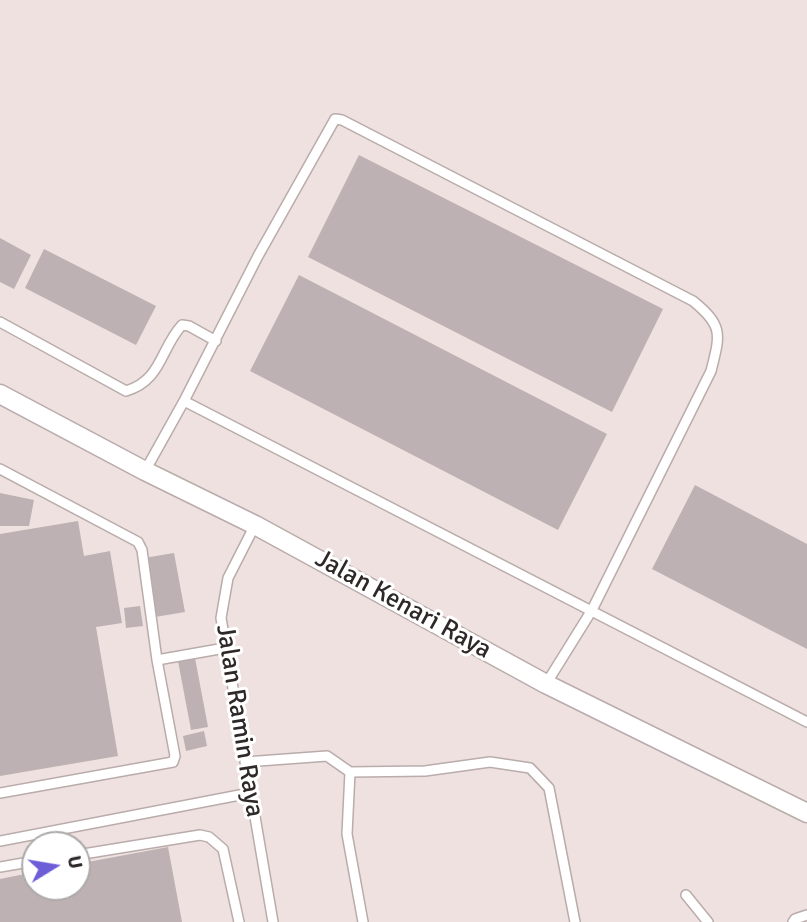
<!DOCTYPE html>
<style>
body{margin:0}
#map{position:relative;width:807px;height:922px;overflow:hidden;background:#efe1df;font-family:Signika,sans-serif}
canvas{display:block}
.north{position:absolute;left:21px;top:831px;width:70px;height:70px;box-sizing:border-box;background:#fff;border:2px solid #aba9a9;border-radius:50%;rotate:79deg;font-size:19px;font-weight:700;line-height:28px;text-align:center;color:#2e2928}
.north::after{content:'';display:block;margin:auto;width:24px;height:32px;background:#6d5dd7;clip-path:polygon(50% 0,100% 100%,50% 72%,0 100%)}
</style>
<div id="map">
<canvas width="807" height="922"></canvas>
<div class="north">U</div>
</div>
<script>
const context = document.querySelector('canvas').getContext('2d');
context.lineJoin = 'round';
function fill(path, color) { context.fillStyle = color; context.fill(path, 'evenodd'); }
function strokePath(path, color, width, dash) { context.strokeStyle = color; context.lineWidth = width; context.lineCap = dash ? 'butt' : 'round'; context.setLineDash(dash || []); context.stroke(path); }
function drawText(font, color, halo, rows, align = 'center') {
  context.font = font + ' Signika,sans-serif'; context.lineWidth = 6; context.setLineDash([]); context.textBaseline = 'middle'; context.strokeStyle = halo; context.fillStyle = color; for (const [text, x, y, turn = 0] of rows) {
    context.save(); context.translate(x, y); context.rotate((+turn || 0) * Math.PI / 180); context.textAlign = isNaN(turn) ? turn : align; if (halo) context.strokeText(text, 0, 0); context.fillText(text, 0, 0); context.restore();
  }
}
fill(new Path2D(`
 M 359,155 L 663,309 L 612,412 L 308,257 Z
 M 0,238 L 31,255 L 14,289 L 0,282 Z
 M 44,249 L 156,306 L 136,345 L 25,288 Z
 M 299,275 L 607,434 L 558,530 L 250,371 Z
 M 695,485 L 807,544 L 807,649 L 652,569 Z
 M 0,493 L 34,500 L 29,526 L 0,526 Z
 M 78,521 L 84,556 L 110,551 L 122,623 L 96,627 L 118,756 L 0,776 L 0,534 Z
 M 174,553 L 185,612 L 155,617 L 144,558 Z
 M 140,606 L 143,626 L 126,628 L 124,608 Z
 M 195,658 L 208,727 L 191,730 L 178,661 Z
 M 204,731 L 207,746 L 186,751 L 183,736 Z
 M 168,847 L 182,922 L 0,922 L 0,879 L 35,872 L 35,887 L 77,887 L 77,864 Z`), '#beb1b3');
const service = new Path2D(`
 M 0,322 L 126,391 C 162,380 160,349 182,325 L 189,326 L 216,341
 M 0,469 L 138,542 L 142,550 L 157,660 L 225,648
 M 145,471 L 184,401
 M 255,525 L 228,578 L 221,618 L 273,922
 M 546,684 L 592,610 L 711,371 C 720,335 724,326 693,301 L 342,120 L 335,119 L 258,256 L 184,401 L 807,722
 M 245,762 L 327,756 L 350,772 L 425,771 L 490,762 L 530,768 L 549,788 L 575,922
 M 350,772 L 347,834 L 363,922
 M 0,793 L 173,762 L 175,756 L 157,660
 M 0,841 L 250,793
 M 77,855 L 200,835 L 209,837 L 223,849 L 239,922
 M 0,867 L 35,861
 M 686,895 L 708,922
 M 793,922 L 795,919 L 807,915`);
const minor = new Path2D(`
 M 0,394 L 145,471 L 255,525 L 546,684 L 807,813`);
strokePath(service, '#b9acab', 12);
strokePath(minor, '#b9acab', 21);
strokePath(service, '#fff', 9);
strokePath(minor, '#fff', 18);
drawText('26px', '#2e2928', '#fff', [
 ["Jalan Kenari Raya",403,605,29],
 ["Jalan Ramin Raya",239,721,81]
]);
</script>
